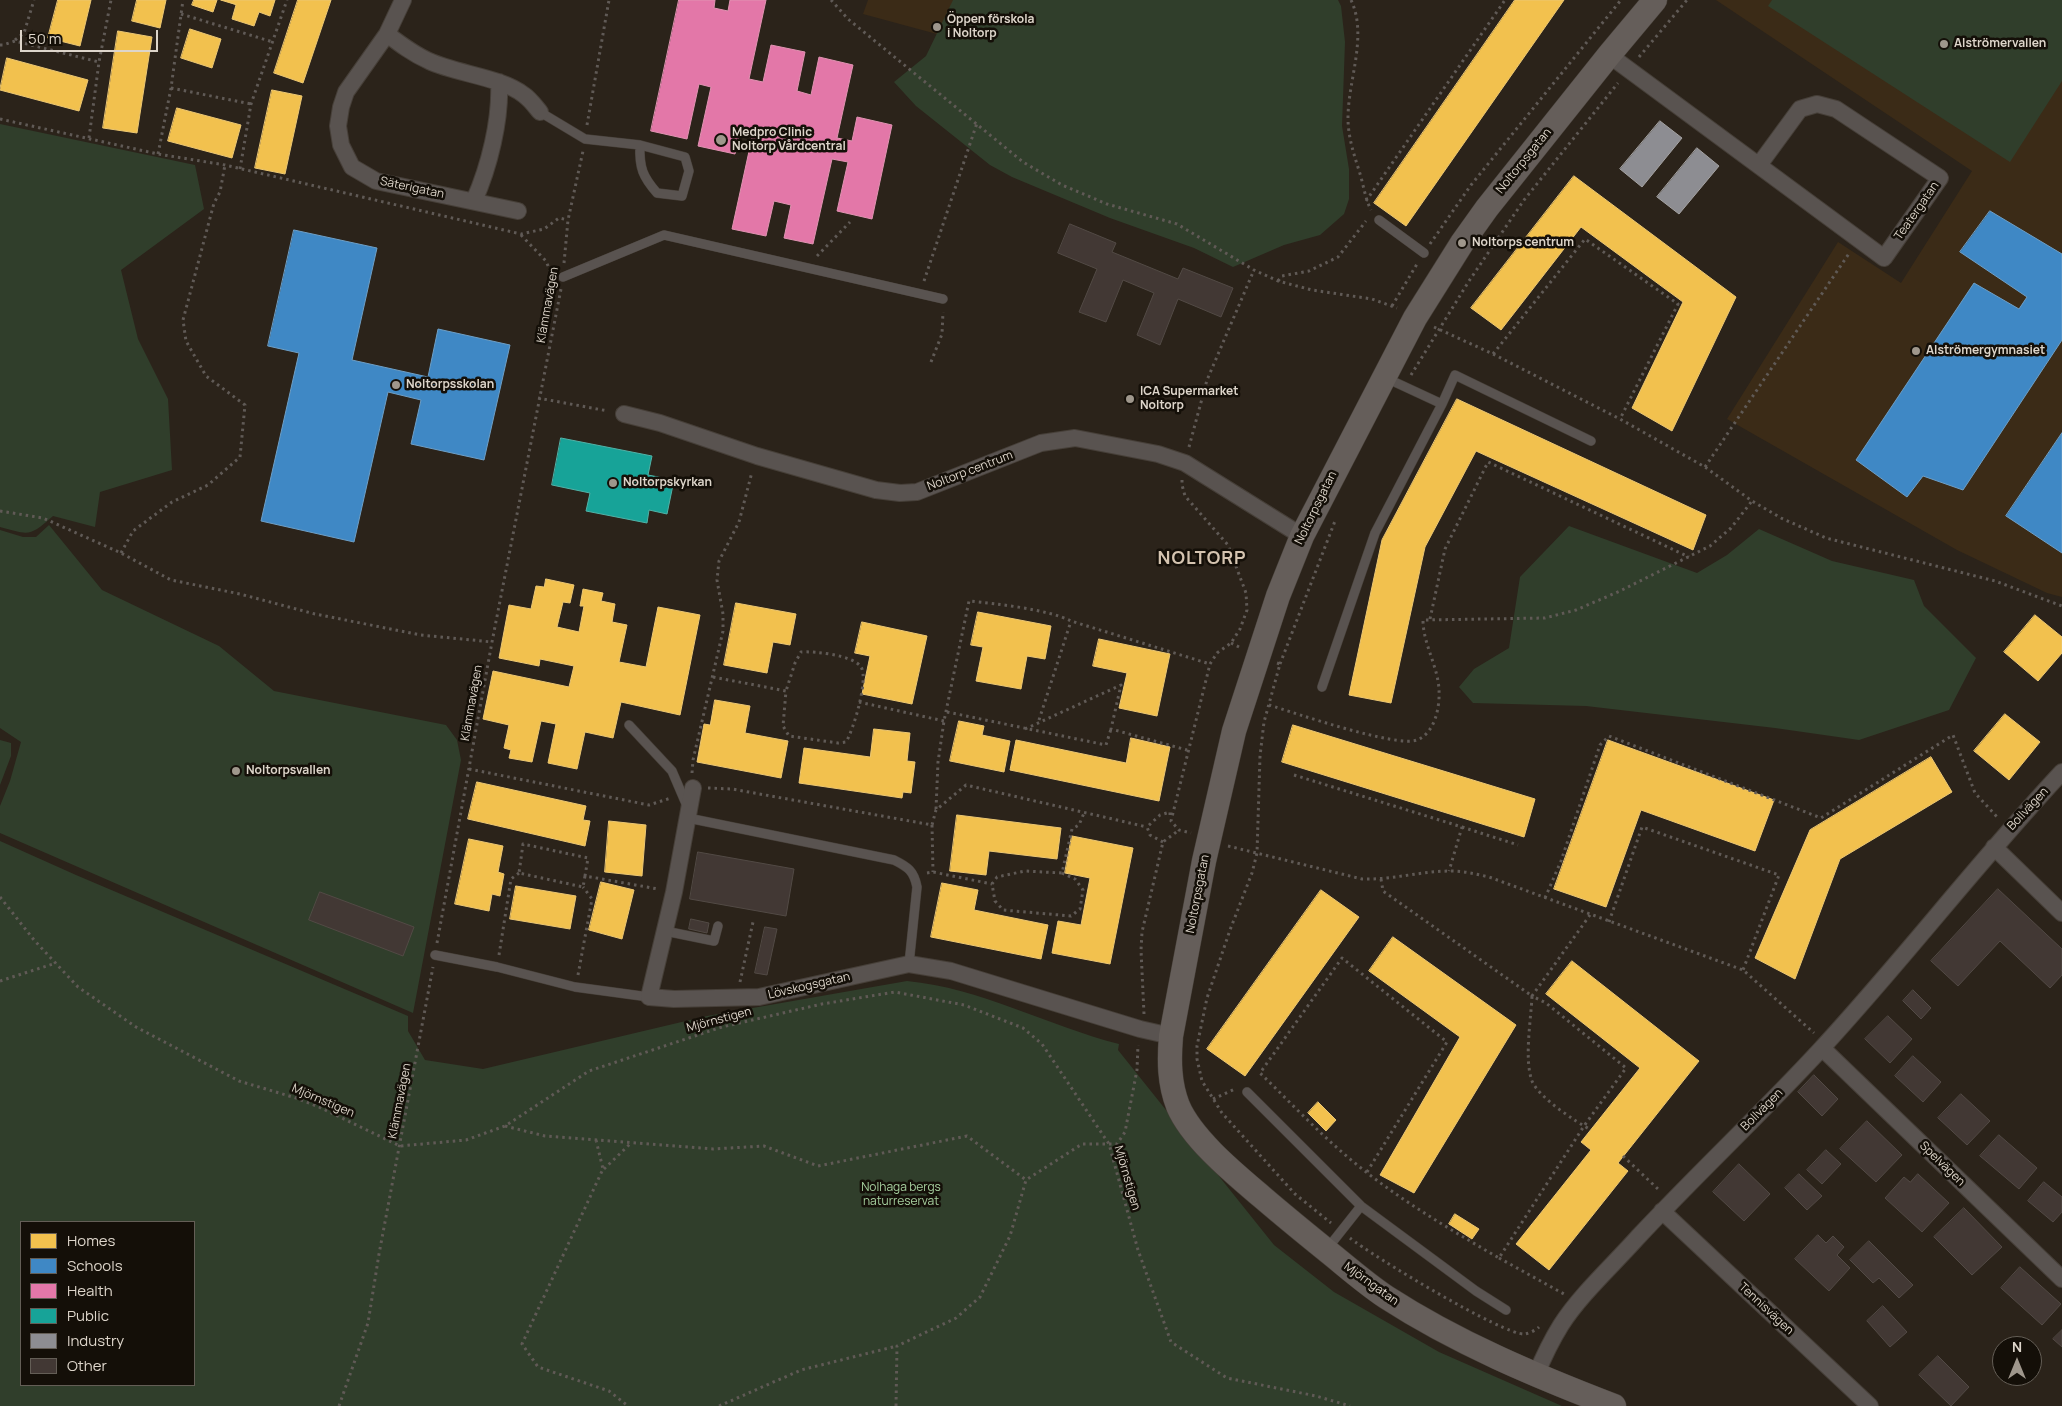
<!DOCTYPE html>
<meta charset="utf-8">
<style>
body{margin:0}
#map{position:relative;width:2062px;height:1406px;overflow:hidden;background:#2b231a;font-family:Manrope,sans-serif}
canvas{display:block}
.legend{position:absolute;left:20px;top:1221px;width:175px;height:165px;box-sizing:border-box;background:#140f08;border:1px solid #645e56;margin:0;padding:6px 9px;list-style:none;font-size:15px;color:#ddd5ca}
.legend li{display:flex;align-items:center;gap:10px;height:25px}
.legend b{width:25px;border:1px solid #645e56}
.north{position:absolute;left:1992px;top:1336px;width:50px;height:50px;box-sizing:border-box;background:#140f08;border:1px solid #645e56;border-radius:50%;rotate:0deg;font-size:14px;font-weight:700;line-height:20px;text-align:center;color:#ddd5ca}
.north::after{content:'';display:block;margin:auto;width:18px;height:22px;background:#9f978c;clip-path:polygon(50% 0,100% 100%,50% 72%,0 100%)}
.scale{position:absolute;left:20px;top:30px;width:138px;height:22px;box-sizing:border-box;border:2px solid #ddd5ca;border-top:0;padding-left:6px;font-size:15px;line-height:18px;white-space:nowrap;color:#ddd5ca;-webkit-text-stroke:4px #140f08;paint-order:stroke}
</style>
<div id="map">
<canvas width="2062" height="1406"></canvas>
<ul class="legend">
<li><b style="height:14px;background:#f2c14e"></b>Homes</li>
<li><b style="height:14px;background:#3f88c5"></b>Schools</li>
<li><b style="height:14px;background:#e377a8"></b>Health</li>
<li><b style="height:14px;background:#17a398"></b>Public</li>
<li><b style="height:14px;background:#8d8d92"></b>Industry</li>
<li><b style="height:14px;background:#423834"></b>Other</li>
</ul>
<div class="north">N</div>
<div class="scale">50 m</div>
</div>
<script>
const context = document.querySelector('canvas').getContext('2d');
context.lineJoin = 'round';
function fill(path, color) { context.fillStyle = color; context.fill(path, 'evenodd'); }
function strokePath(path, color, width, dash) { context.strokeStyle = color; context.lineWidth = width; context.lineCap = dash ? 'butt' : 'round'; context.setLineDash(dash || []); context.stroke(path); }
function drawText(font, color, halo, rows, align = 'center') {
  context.font = font + ' Manrope,sans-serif'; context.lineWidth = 5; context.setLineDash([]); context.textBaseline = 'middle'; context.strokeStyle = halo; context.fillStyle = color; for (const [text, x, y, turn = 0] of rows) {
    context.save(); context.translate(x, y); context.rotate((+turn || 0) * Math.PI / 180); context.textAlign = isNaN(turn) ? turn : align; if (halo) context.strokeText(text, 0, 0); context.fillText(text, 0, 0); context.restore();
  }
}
fill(new Path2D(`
 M 868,0 L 973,0 L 959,40 L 863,14 Z
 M 1716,0 L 2062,0 L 2062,597 L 2047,593 L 1957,550 L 1727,419 L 1838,242 L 1901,283 L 1972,171 Z`), '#3b2b17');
fill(new Path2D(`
 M 953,0 L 1338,0 L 1341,6 L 1345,42 L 1342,126 L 1349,169 L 1349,199 L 1344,214 L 1320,235 L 1284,245 L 1233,267 L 1194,248 L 1110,218 L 1012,177 L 990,165 L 916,106 L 894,82 L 926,56 Z
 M 1772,0 L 2062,0 L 2062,81 L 2010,162 L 1768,6 Z
 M 0,124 L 195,165 L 204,209 L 121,270 L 138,339 L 168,399 L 172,470 L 100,492 L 95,527 L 53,516 C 29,537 30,535 0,527 Z
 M 49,525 L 102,590 L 219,646 L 274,691 L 446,725 L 457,740 L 461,760 L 413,1013 L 0,833 L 0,806 L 10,781 L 21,742 L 0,728 L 0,530 L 23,537 L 36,537 Z
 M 1569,526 L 1697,573 L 1727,555 L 1759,529 L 1832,561 L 1914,580 L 1924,606 L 1976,658 L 1949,710 L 1859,740 L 1775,728 L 1586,706 L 1473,703 L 1459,687 L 1474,669 L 1509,648 L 1520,577 Z
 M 0,740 L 11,743 L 11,756 L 0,785 Z
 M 0,841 L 76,875 L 408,1016 L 408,1031 L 425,1060 L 483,1069 L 707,1016 L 907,981 C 981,988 1048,1026 1119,1044 L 1118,1050 L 1274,1245 L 1334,1292 L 1439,1352 L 1562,1406 L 0,1406 ZM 21,1222 L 194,1222 L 194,1385 L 21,1385 Z`), '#303e2b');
const homes = new Path2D(`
 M 58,0 L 91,0 L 80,46 L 48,38 Z
 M 137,0 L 166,0 L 160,28 L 132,21 Z
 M 194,0 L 217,0 L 213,12 L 192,5 Z
 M 221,0 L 275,0 L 270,16 L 259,12 L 254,26 L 232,19 L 236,5 Z
 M 298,0 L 331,0 L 303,83 L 274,73 Z
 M 1515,0 L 1564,0 L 1406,226 L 1374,203 Z
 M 190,29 L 221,39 L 212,68 L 181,58 Z
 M 118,31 L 152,37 L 137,133 L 103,128 Z
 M 7,58 L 88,80 L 79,111 L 0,90 Z
 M 272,90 L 302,96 L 285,174 L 255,168 Z
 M 177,108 L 241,125 L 232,158 L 168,141 Z
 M 1574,176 L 1736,297 L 1672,431 L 1632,408 L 1683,302 L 1581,227 L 1501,330 L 1471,308 Z
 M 1457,399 L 1706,515 L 1693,550 L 1476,451 L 1425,547 L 1391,703 L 1349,695 L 1382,540 Z
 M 546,579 L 574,585 L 570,603 L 563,602 L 557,627 L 579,632 L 584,606 L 580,606 L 583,589 L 603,593 L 601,601 L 615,604 L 612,622 L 627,625 L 619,662 L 646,667 L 658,607 L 700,615 L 680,715 L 621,702 L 613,738 L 585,732 L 577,769 L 548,763 L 556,724 L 541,721 L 532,762 L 509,758 L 511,750 L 504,748 L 509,725 L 483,719 L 493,671 L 569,687 L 574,666 L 540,659 L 539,666 L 499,658 L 509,605 L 531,609 L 536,586 L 544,587 Z
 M 736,603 L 796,614 L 790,645 L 773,642 L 767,673 L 724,665 Z
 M 978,612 L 1051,626 L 1045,659 L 1027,656 L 1021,689 L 976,681 L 983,647 L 971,645 Z
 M 2035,615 L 2062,637 L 2062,653 L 2038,681 L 2004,652 Z
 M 862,622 L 927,636 L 912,704 L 862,694 L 870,656 L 855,653 Z
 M 1099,639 L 1170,654 L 1157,716 L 1119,708 L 1127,673 L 1093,666 Z
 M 715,700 L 750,706 L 745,733 L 788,741 L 781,778 L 697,762 L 704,724 L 710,725 Z
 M 2005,714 L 2040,742 L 2009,780 L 1974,751 Z
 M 959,721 L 984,726 L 982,735 L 1010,741 L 1004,772 L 950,761 Z
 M 1293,725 L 1535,799 L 1524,837 L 1282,762 Z
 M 874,729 L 910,733 L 907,761 L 915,762 L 911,793 L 903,792 L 902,798 L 799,783 L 804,748 L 870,757 Z
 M 1131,738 L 1170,747 L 1159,801 L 1010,770 L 1016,740 L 1126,763 Z
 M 1608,740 L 1774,800 L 1755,851 L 1641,810 L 1606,907 L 1554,889 Z
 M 1931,757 L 1952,792 L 1840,859 L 1795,979 L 1755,958 L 1810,830 Z
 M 477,782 L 586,806 L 583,820 L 590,821 L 585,846 L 468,819 Z
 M 957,815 L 1061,828 L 1057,859 L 989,851 L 986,875 L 950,871 Z
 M 609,821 L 646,825 L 642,876 L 605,872 Z
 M 1072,836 L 1133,848 L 1110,964 L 1052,953 L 1058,921 L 1081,925 L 1090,878 L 1065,873 Z
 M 469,839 L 503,846 L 498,872 L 504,874 L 500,896 L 492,894 L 489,911 L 455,904 Z
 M 601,882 L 634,890 L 622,939 L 589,930 Z
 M 942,883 L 978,890 L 974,910 L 1048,925 L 1041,959 L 931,937 Z
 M 516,886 L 576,896 L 570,929 L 510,919 Z
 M 1321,890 L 1359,917 L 1245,1076 L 1207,1049 Z
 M 1393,937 L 1516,1025 L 1414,1193 L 1380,1175 L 1460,1037 L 1369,971 Z
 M 1572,961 L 1699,1061 L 1618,1163 L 1628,1171 L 1549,1270 L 1516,1244 L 1591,1150 L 1581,1142 L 1640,1068 L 1546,994 Z
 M 1318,1102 L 1336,1120 L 1326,1131 L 1308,1113 Z
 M 1455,1214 L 1479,1229 L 1472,1239 L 1449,1224 Z`);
fill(homes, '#f2c14e');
strokePath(homes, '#ecc773', 1);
const schools = new Path2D(`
 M 1990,211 L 2062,254 L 2062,340 L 1963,490 L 1923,476 L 1907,497 L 1856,460 L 1974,283 L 2019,309 L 2027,297 L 1960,252 Z
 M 294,230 L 377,248 L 352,360 L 428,377 L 438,329 L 510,345 L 484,460 L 411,444 L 421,400 L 388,392 L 354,542 L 261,521 L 299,353 L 268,346 Z
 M 2062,433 L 2062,553 L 2006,516 Z`);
fill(schools, '#3f88c5');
strokePath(schools, '#6e9fc6', 1);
const health = new Path2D(`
 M 679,0 L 715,0 L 714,8 L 728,11 L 730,0 L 766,0 L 749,79 L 763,82 L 771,45 L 805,52 L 797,91 L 811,95 L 819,57 L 853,65 L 837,138 L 852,141 L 857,117 L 892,125 L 872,219 L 837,211 L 848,162 L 832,159 L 813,244 L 784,238 L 791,205 L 774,201 L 766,236 L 732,229 L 753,133 L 740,130 L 735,154 L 698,146 L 711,87 L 699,84 L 687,139 L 651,131 Z`);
fill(health, '#e377a8');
strokePath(health, '#e193b2', 1);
const public = new Path2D(`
 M 561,438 L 652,456 L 648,475 L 674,480 L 667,514 L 649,510 L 647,523 L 586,511 L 590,493 L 552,485 Z`);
fill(public, '#17a398');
strokePath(public, '#52b2a7', 1);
const industry = new Path2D(`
 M 1660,121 L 1682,138 L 1642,187 L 1620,169 Z
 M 1697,148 L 1719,166 L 1679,214 L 1657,197 Z`);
fill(industry, '#8d8d92');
strokePath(industry, '#a5a3a3', 1);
const building = new Path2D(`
 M 1070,224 L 1116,243 L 1112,252 L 1178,279 L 1183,268 L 1233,288 L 1221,317 L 1178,299 L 1160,345 L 1137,335 L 1154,293 L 1123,280 L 1106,322 L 1079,312 L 1097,269 L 1058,253 Z
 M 698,852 L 794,869 L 786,916 L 690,899 Z
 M 1998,889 L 2062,949 L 2062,975 L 2050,988 L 2000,941 L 1958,986 L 1931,961 Z
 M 320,892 L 414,927 L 403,956 L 309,920 Z
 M 691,919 L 709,923 L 707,933 L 689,929 Z
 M 765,927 L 777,929 L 767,975 L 755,973 Z
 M 1913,990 L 1931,1008 L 1921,1019 L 1903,1001 Z
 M 1888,1016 L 1912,1039 L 1890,1063 L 1865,1039 Z
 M 1913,1056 L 1941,1082 L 1923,1102 L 1895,1076 Z
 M 1814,1075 L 1838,1099 L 1822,1116 L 1798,1092 Z
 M 1961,1094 L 1990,1121 L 1967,1145 L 1938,1118 Z
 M 1867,1121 L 1902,1155 L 1876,1182 L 1840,1149 Z
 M 1999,1135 L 2037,1168 L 2019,1189 L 1980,1156 Z
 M 1826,1150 L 1841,1164 L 1822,1184 L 1807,1170 Z
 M 1739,1164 L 1770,1194 L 1744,1221 L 1713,1192 Z
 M 1799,1174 L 1822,1196 L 1807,1210 L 1785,1188 Z
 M 1918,1174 L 1949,1203 L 1922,1232 L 1885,1198 L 1904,1177 L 1910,1182 Z
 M 2044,1182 L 2062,1197 L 2062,1212 L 2053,1222 L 2028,1201 Z
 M 1964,1208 L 2002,1247 L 1972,1275 L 1934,1237 Z
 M 1818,1235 L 1826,1243 L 1833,1236 L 1844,1247 L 1837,1255 L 1850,1268 L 1829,1291 L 1795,1259 Z
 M 1869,1241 L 1913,1285 L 1899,1298 L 1879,1278 L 1873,1283 L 1850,1260 Z
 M 2020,1267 L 2061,1304 L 2042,1325 L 2001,1288 Z
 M 1883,1306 L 1907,1332 L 1890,1347 L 1867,1321 Z
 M 2062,1330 L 2062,1347 L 2053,1339 Z
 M 1938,1356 L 1969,1387 L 1951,1406 L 1919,1375 Z`);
fill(building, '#423834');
strokePath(building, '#524a45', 1);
const lane = new Path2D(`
 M 540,112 L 585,139 L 640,145 L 685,157 L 689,171 L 682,196 L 657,193 C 643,177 639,168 640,145
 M 1379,220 L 1424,253
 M 563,277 L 664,235 L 943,299
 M 1442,404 L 1455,375 L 1591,441
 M 1322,687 L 1375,533 L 1442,404 L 1386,378
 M 629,725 L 672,771 L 687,806
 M 688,818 L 894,860 C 908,867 914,871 917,887 L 909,964
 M 665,931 L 714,941 L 718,926
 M 435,955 L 497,967 L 575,987 L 649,997
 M 1247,1092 L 1361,1206 L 1476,1291 L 1506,1310
 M 1327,1249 L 1361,1206`);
const street = new Path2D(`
 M 403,0 L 387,34 L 346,92 L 341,107 L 338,126 L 341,145 L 352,167 L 376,181 L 518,211
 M 387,34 C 400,44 413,54 429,61 C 457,74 501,77 524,95 C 530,99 535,106 540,112
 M 1609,55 L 1884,258 L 1940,178 L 1836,109 L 1817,104 L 1800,109 L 1759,165
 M 474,201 C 489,167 501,120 499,82
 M 624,414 L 660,423 L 757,456 L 876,490 L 900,493 L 917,492 L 1041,443 L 1075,438 L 1158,454 L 1185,463 L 1302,536
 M 693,788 L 674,892 L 649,997 L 674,999 L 759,997 L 909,964 L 951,971 L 1140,1029 L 1171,1036
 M 1994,847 L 2062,913
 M 1822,1048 L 2062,1279
 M 1662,1211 L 1870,1406
 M 1536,1375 C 1543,1358 1551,1341 1561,1325 C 1580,1295 1614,1264 1638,1237 C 1698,1173 1762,1113 1821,1049 C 1904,959 1978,862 2062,772`);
const secondary = new Path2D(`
 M 1614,1406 C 1536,1376 1457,1343 1386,1297 C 1365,1283 1346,1266 1326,1250 C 1305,1233 1283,1215 1262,1197 C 1235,1174 1192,1139 1178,1106 C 1169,1083 1169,1060 1171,1036 L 1204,861 L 1234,731 L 1278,596 L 1302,536 L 1415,318 L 1462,243 L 1487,208 L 1609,55 L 1655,0`);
strokePath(lane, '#463f38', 10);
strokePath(street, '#463f38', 18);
strokePath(secondary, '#463f38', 25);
strokePath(new Path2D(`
 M 831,0 L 848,19 L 1023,162 L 1062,185 L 1107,204 L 1177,224 L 1254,270 L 1278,281 L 1312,290 L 1372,299 L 1397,308
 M 1351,0 C 1368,36 1348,80 1348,118 C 1348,139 1355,157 1361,177 C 1364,189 1366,200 1371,210
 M 181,14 L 273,42
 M 15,40 L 24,33 L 34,0
 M 0,45 L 3,45 L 15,41 L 99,62
 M 1639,57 L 1687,0
 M 171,88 L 251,104
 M 0,119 L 158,154 L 225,165 L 521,234 L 544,229 L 559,218 L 568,220
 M 587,125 L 609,0
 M 89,138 L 99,62 L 111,0
 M 158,154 L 171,88 L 183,0
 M 240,169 L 251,104 L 287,0
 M 1366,201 L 1505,0
 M 521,235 L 546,261 L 551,273
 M 1430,244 L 1471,185 L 1621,0
 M 817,256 L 850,222
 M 564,263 L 568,220 L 583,151
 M 924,281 L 977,123
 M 1278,281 L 1282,276 L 1309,271 L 1338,257 L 1366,221
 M 1392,306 L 1417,264
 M 1434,327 L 1493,354 L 1620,419 L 1705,467 L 1752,501 L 1781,518 L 1826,538 L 1995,581 L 2062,606
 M 1493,354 L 1585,239 L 1678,304 L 1620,419
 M 931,362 L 942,334 L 943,312
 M 1411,375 L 1469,281 L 1524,200 L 1618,83
 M 538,398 L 608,411
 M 1189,447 L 1207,380 L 1254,270
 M 1705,467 L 1850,252
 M 1182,480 L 1182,485 L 1185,496 L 1228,545 L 1246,593 L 1247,610 L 1240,629 L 1231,643 L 1217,653 L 1210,664 L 1171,821 L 1179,830 L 1191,833
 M 0,511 L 43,518 L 121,553 L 171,580 L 240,594 L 315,614 L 421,635 L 492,642
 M 121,553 L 133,531 L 172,502 L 208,485 L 240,457 L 245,405 L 206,376 L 186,341 L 183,320 L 214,203 L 220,192 L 225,165
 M 1430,619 L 1445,549 L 1488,462 L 1689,557
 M 1231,643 L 1239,647
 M 1277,663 L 1280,664 L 1264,722 L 1260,756 L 1257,853 L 1252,873 L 1230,930 L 1207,998 L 1197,1046 L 1197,1059 L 1202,1081 L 1222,1113 L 1295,1194 L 1331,1223
 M 1280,664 L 1335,521
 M 713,677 L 786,691 L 783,726 L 789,736 L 838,743 L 846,742 C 853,731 869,679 861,667 C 853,655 814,651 801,652 L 795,663 L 786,691
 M 859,702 L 944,721
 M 1269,705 C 1295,713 1397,748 1417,740 C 1435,733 1440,707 1439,690 C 1438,666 1423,644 1423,620 L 1545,618 L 1576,610 L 1620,591 L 1710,546 L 1731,528 L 1752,501
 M 947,712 L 1106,745 L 1111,729
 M 1039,720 L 1071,621
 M 1025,729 L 1121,685 L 1111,729 L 1187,750
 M 469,769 L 649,805 L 671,798
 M 692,773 L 693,760 L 723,631 L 723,614 L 717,580 L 719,561 L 739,522 L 752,472
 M 1294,775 L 1462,827 L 1449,871
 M 708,788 L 732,789 L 932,825 L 936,810 L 966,785 L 1147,827
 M 936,809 L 938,762 L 944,721 L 969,601 C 997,604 1047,609 1071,621 L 1210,664
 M 932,825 L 933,872
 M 1462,827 L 1518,845
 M 1163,842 L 1150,835 L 1147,827 L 1160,815 L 1170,812 L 1170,819
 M 1228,846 L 1362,879 C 1392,880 1421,871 1451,871 C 1464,871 1476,874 1489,877 L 1743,970 L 1814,1033
 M 927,873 L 933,872 L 992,884
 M 1062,873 L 1075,879 L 1083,890 L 1080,909 L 1071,916 L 1003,910 L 995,901 L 992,884 L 997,877 L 1025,871 L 1062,873 L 1072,829 L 1079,825 L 1084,813
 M 585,876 L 583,887 L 519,873 L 523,844 L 588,858 L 585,876 L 658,889
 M 1381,879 L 1383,891 L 1532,996 C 1531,1020 1524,1059 1532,1081 C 1539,1098 1575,1121 1591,1130
 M 0,897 L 34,940 L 78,987 L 136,1027 L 239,1081 L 296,1098 L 319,1107 L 400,1146 L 466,1140 L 505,1126 L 589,1071 L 722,1027 L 822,1004 L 895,992 L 964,1005 L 1023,1028 L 1042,1044 L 1109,1144 L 1138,1250 L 1171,1342 L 1227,1378 L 1316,1396 L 1350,1406
 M 1545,898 L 1561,861 L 1600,745 L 1609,736 L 1821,818 L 1953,735 L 1975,793 L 1998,818
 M 1609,922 L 1642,827 L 1779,875 L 1743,970
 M 437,943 L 492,642 L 561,289
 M 499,955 L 511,879 L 519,873
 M 578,975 L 592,899 L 583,887
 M 0,981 L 56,963
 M 740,982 L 753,922
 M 1144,1014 L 1141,950 L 1142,932 L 1163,842 L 1179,830
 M 1213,1099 L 1235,1089
 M 505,1126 L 545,1136 L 713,1149 L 764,1146 L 818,1166 L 967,1136 L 1026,1180
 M 596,1140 L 603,1169 L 522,1344 L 538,1367 L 609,1391 L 628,1406
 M 1623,1156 L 1659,1190
 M 604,1169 L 631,1143
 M 1367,1172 L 1447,1042 L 1342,958 L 1260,1073 C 1287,1099 1314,1128 1343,1153 C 1390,1194 1444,1226 1499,1258 L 1584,1126 L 1626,1068 L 1546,1003 L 1532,996 L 1590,915
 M 1350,1238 C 1371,1255 1504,1336 1525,1334 C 1530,1333 1536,1330 1539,1327
 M 1499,1258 L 1564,1294
 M 339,1406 L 368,1323 L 379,1254 L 433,967
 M 719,1406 L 801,1370 L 897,1346
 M 896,1406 L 897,1346 L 956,1318 L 980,1297 L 1010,1236 L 1026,1180 L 1082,1144 L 1117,1144 L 1125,1132 L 1137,1070 L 1138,1045`), '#605a56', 3, [2.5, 4]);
strokePath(lane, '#595350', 9);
strokePath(street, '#595350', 16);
strokePath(secondary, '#655e5a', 24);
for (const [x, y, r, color] of [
 [937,27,5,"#9f978c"],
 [1944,44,5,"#9f978c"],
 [721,140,6,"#9f978c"],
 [1462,243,5,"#9f978c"],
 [1916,351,5,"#9f978c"],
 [396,385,5,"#9f978c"],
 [1130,399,5,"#9f978c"],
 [613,483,5,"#9f978c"],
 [236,771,5,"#9f978c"]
]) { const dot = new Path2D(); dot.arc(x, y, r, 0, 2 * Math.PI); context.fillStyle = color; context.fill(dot); strokePath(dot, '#140f08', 2); }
drawText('bold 12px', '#ddd5ca', '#140f08', [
 ["Öppen förskola",947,20],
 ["i Noltorp",947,34],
 ["Alströmervallen",1954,44],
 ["Medpro Clinic",732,133],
 ["Noltorp Vårdcentral",732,147],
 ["Noltorps centrum",1472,243],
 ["Alströmergymnasiet",1926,351],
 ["Noltorpsskolan",406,385],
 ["ICA Supermarket",1140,392],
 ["Noltorp",1140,406],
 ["Noltorpskyrkan",623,483],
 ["Noltorpsvallen",246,771]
], 'left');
drawText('12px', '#ddd5ca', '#140f08', [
 ["Noltorpsgatan",1524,161,-51],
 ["Säterigatan",412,188,12],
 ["Teatergatan",1917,211,-55],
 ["Klämmavägen",548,305,-80],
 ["Noltorp centrum",970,471,-21],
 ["Noltorpsgatan",1316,508,-64],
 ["Klämmavägen",472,703,-80],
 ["Bollvägen",2028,809,-47],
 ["Noltorpsgatan",1198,894,-79],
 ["Lövskogsgatan",809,986,-13],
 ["Mjörnstigen",719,1020,-15],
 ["Mjörnstigen",323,1101,23],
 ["Klämmavägen",400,1101,-79],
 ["Bollvägen",1762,1110,-45],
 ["Spelvägen",1942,1164,44],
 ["Mjörnstigen",1127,1178,74],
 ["Mjörngatan",1371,1284,36],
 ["Tennisvägen",1766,1309,43]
]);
drawText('12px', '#a6d09f', '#140f08', [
 ["Nolhaga bergs",901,1188],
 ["naturreservat",901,1202]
]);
context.letterSpacing = '1px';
drawText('bold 18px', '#d5c4b0', '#140f08', [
 ["NOLTORP",1202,559]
]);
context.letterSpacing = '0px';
</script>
